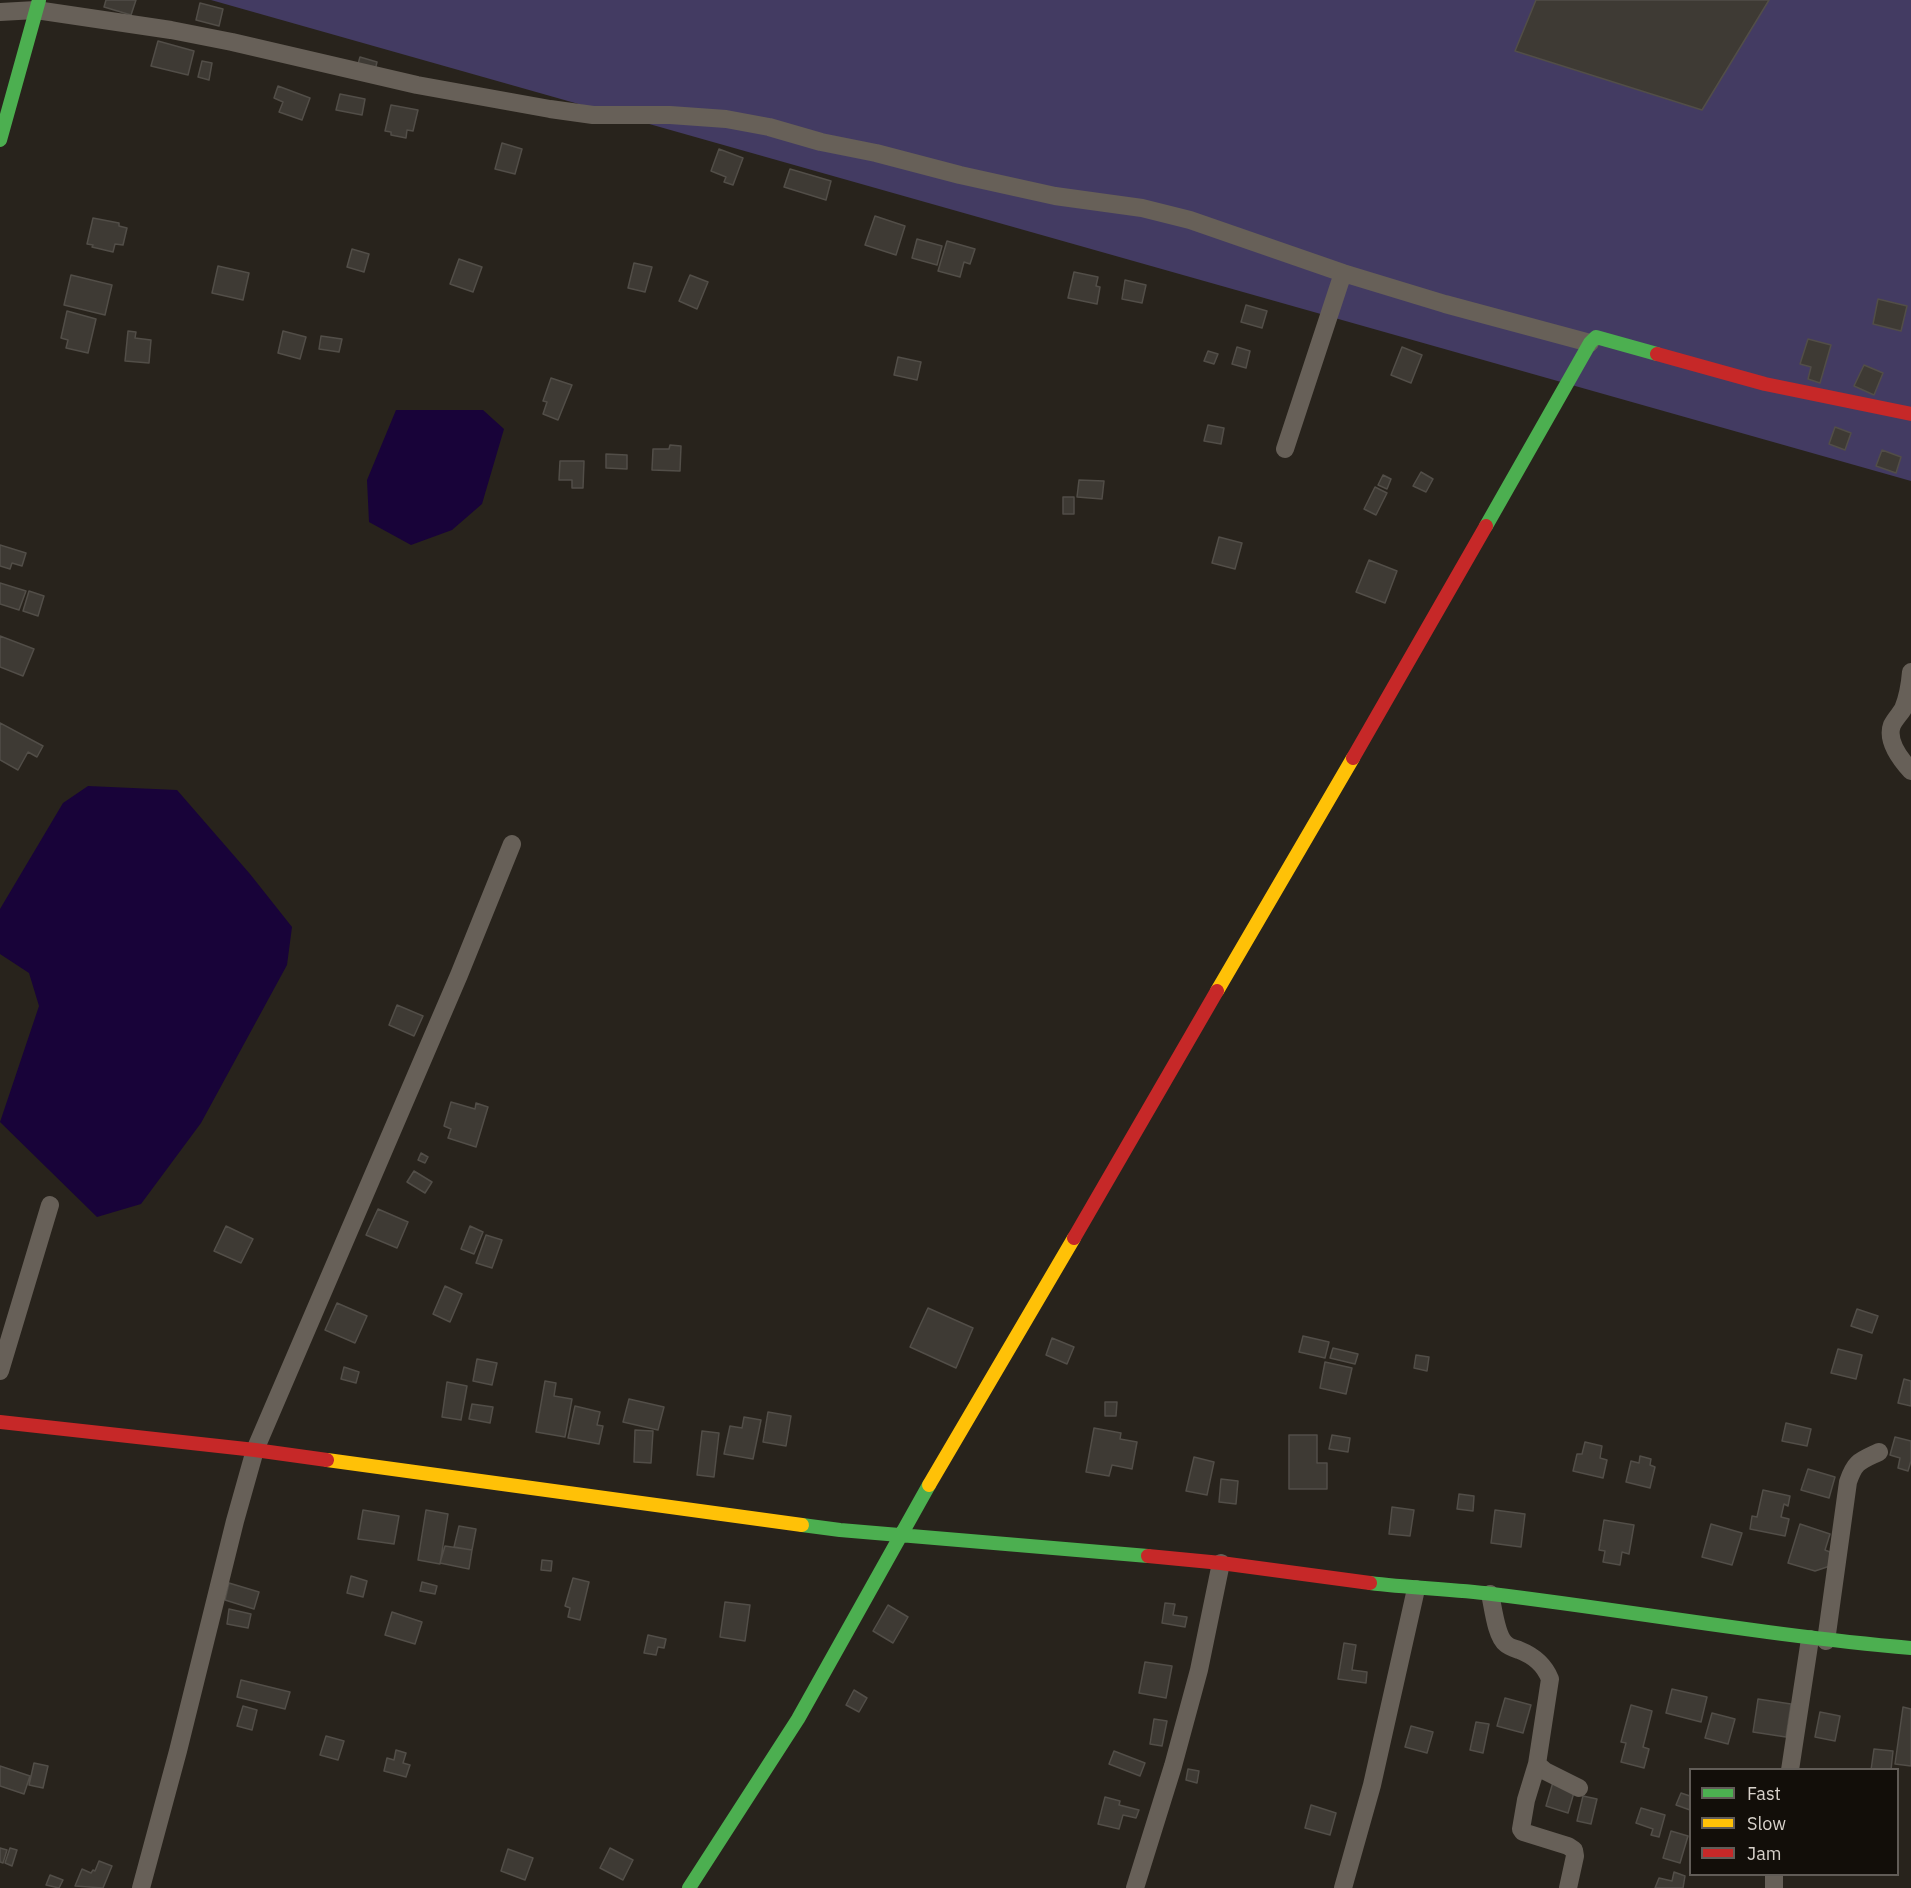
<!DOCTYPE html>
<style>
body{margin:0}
#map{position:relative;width:1911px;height:1888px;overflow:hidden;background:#28231c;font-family:"IBM Plex Sans",sans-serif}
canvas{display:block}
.legend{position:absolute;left:1689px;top:1768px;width:210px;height:108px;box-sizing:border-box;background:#120e09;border:2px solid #615c57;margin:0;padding:8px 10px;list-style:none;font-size:18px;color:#d8d2cb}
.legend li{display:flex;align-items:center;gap:12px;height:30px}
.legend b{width:30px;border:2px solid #615c57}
</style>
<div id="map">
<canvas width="1911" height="1888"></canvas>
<ul class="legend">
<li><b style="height:8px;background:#4caf50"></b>Fast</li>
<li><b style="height:8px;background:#ffc107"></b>Slow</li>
<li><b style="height:8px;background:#c62828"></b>Jam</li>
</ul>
</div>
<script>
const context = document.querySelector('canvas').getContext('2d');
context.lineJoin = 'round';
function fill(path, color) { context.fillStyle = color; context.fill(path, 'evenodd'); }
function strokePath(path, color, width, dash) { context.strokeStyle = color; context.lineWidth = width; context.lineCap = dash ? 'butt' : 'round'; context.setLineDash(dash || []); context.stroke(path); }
fill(new Path2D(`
 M 211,0 L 1911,0 L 1911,481 Z`), '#433b62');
fill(new Path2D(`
 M 396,410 L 483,410 L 504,429 L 482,504 L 452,530 L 411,545 L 369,522 L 367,480 Z
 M 88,786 L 177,790 L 250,874 L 292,927 L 287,965 L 201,1123 L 141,1204 L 97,1217 L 0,1122 L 39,1006 L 29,973 L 0,954 L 0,909 L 63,803 Z`), '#180339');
const building = new Path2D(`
 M 106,0 L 136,0 L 131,15 L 104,7 Z
 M 1536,0 L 1769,0 L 1702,110 L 1515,51 Z
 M 200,3 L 223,9 L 219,26 L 196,20 Z
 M 158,41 L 194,51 L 188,75 L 151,66 Z
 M 360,57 L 377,62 L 374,75 L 356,71 Z
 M 202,61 L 212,63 L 209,80 L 198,77 Z
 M 278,86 L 310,98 L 302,120 L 279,112 L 283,102 L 274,98 Z
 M 340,94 L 365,99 L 362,115 L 336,110 Z
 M 391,105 L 418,110 L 413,131 L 407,130 L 406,138 L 391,135 L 391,132 L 385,131 Z
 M 502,143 L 522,149 L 515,174 L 495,169 Z
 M 719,149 L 743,158 L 733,185 L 724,182 L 726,177 L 711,171 Z
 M 790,169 L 831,181 L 826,200 L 784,187 Z
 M 875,216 L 905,226 L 896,255 L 865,245 Z
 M 93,218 L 119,223 L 119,226 L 127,228 L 123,245 L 115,244 L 113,252 L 92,247 L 93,245 L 87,244 Z
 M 917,239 L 942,246 L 937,265 L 912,258 Z
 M 947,241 L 975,249 L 970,264 L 964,262 L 960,277 L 938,271 Z
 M 352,249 L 369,254 L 364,272 L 347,267 Z
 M 459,259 L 482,267 L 473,292 L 450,284 Z
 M 634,263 L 652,267 L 645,292 L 628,288 Z
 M 218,266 L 249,273 L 243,300 L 212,293 Z
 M 1074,272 L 1098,277 L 1096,286 L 1100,287 L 1097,304 L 1068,298 Z
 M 71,275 L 112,285 L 105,315 L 64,305 Z
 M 690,275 L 708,282 L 697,309 L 679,301 Z
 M 1125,280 L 1146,285 L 1142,303 L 1122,299 Z
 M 1878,299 L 1907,306 L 1901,331 L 1873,324 Z
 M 1246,305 L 1267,311 L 1262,328 L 1241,322 Z
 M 67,311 L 96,319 L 88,353 L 66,348 L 68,340 L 61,338 Z
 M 128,331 L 136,332 L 135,338 L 151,340 L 149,363 L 125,361 Z
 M 283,331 L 306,337 L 300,359 L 278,353 Z
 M 321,336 L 342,339 L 339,352 L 319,349 Z
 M 1808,339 L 1831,345 L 1820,383 L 1808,379 L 1811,367 L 1800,364 Z
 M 1237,347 L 1250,351 L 1246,368 L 1232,364 Z
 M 1402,347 L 1422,355 L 1411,383 L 1391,375 Z
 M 1208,351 L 1218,354 L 1214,364 L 1204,361 Z
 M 898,357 L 921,362 L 917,380 L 894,375 Z
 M 1864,365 L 1883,373 L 1874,395 L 1854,386 Z
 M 551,378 L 572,385 L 558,420 L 543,414 L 547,402 L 543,401 Z
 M 1208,425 L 1224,428 L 1221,444 L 1204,441 Z
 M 1835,427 L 1851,433 L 1845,450 L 1829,444 Z
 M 670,445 L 681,446 L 680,471 L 652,470 L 653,449 L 669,449 Z
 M 1882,450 L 1901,457 L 1896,473 L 1876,466 Z
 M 606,454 L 627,455 L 627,469 L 606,468 Z
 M 560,461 L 584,461 L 583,488 L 572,488 L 572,480 L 559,480 Z
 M 1421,472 L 1433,479 L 1426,492 L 1413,486 Z
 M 1383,475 L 1391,479 L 1387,489 L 1378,485 Z
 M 1079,480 L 1104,481 L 1102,499 L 1077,497 Z
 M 1375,487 L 1387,493 L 1376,515 L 1364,509 Z
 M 1063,497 L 1074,497 L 1074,514 L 1063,514 Z
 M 1219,537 L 1242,543 L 1235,569 L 1212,563 Z
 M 0,545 L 26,553 L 22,566 L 12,563 L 10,569 L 0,566 Z
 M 1369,560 L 1397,571 L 1385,603 L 1356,592 Z
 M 0,583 L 26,591 L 19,610 L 0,604 Z
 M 29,591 L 44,596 L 38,616 L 23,611 Z
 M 0,636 L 34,649 L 23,676 L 0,667 Z
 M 0,723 L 43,746 L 37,757 L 28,752 L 18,770 L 0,760 Z
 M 397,1005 L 423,1016 L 414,1036 L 389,1025 Z
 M 451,1102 L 475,1109 L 476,1103 L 488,1107 L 476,1147 L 448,1138 L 451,1129 L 444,1126 Z
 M 421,1153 L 428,1157 L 425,1163 L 418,1160 Z
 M 414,1171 L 432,1182 L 425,1193 L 407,1182 Z
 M 378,1209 L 408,1222 L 397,1248 L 366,1235 Z
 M 226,1226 L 253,1239 L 241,1263 L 214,1251 Z
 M 470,1226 L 483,1232 L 474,1254 L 461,1249 Z
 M 486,1235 L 502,1240 L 492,1268 L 476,1263 Z
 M 445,1286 L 462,1294 L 450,1322 L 433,1314 Z
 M 337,1303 L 367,1316 L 355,1343 L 325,1330 Z
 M 928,1308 L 973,1328 L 956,1368 L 910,1347 Z
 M 1857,1309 L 1878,1316 L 1872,1333 L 1851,1326 Z
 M 1303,1336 L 1329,1342 L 1325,1358 L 1299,1352 Z
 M 1052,1338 L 1074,1347 L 1067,1364 L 1046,1355 Z
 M 1333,1348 L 1358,1354 L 1355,1364 L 1330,1358 Z
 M 1838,1349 L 1862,1355 L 1856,1379 L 1831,1373 Z
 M 1416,1355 L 1429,1357 L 1427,1371 L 1414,1368 Z
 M 477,1359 L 497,1363 L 492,1385 L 473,1381 Z
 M 1325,1362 L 1352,1368 L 1346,1394 L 1320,1388 Z
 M 344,1367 L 359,1372 L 356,1383 L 341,1379 Z
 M 1904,1379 L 1911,1381 L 1911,1406 L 1898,1403 Z
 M 545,1381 L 556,1383 L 554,1396 L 572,1399 L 565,1437 L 536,1432 Z
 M 447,1382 L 467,1386 L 461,1420 L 442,1417 Z
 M 629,1399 L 664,1407 L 658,1430 L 623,1422 Z
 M 1105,1402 L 1117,1402 L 1116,1416 L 1105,1416 Z
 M 472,1404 L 493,1407 L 490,1423 L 469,1419 Z
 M 575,1406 L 600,1412 L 597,1425 L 603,1426 L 599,1444 L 568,1438 Z
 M 768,1412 L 791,1416 L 786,1446 L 763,1442 Z
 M 744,1417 L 761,1420 L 753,1459 L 724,1454 L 730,1426 L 742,1428 Z
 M 1786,1423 L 1811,1429 L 1807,1446 L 1782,1441 Z
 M 1094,1428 L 1121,1433 L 1120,1439 L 1137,1442 L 1132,1469 L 1112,1465 L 1109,1476 L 1086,1472 Z
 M 635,1430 L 653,1431 L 651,1463 L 634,1462 Z
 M 702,1431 L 719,1433 L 714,1477 L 697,1475 Z
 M 1289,1435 L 1317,1435 L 1317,1463 L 1327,1463 L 1327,1489 L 1289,1489 Z
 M 1332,1435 L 1350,1438 L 1348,1452 L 1329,1449 Z
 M 1895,1437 L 1911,1441 L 1911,1461 L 1908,1471 L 1898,1468 L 1900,1458 L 1890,1455 Z
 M 1585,1442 L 1602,1446 L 1600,1458 L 1607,1460 L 1603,1478 L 1573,1471 L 1577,1454 L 1582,1454 Z
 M 1640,1456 L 1651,1459 L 1650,1465 L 1655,1467 L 1650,1488 L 1626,1482 L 1631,1461 L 1639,1463 Z
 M 1194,1457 L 1214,1462 L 1207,1495 L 1186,1491 Z
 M 1808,1469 L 1835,1477 L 1829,1498 L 1801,1490 Z
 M 1221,1479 L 1238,1481 L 1236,1504 L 1219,1502 Z
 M 1763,1490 L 1790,1496 L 1788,1506 L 1784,1504 L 1781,1517 L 1789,1519 L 1785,1536 L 1750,1529 L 1752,1516 L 1757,1517 Z
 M 1459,1494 L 1474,1496 L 1473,1511 L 1457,1509 Z
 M 1392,1507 L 1414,1510 L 1410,1536 L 1389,1534 Z
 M 363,1510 L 399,1516 L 394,1544 L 358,1539 Z
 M 426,1510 L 448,1514 L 440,1564 L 418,1560 Z
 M 1495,1510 L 1525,1514 L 1521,1547 L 1491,1543 Z
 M 1604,1520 L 1634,1525 L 1629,1554 L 1622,1552 L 1620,1565 L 1603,1562 L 1605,1551 L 1599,1550 Z
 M 1711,1524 L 1742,1533 L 1732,1565 L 1702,1557 Z
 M 1800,1524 L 1830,1534 L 1825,1550 L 1830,1552 L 1830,1566 L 1815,1571 L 1788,1563 Z
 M 459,1526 L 476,1529 L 472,1550 L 454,1547 Z
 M 445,1546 L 472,1550 L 469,1569 L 440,1563 Z
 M 542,1560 L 552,1561 L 551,1571 L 541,1570 Z
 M 351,1576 L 367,1581 L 363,1597 L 347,1593 Z
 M 573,1578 L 589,1582 L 580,1620 L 568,1617 L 570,1608 L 565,1606 Z
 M 422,1582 L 437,1586 L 435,1594 L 420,1591 Z
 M 229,1583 L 259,1592 L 254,1609 L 225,1600 Z
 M 725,1602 L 750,1605 L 745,1641 L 720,1637 Z
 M 1165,1603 L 1175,1604 L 1173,1615 L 1187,1617 L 1185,1627 L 1162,1623 Z
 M 888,1605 L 908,1617 L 893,1643 L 873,1631 Z
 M 229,1609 L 251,1614 L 248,1628 L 227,1624 Z
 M 392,1612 L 422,1622 L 415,1644 L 385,1635 Z
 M 648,1635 L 666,1639 L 664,1648 L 658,1647 L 656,1655 L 644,1653 Z
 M 1344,1643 L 1356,1645 L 1352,1670 L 1367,1672 L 1366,1683 L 1338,1679 Z
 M 1145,1662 L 1172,1666 L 1166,1698 L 1139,1693 Z
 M 241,1680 L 290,1692 L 285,1709 L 237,1697 Z
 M 1672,1689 L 1707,1697 L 1701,1722 L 1666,1713 Z
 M 854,1690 L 867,1698 L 859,1712 L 846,1705 Z
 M 1505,1698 L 1531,1705 L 1523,1733 L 1497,1726 Z
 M 1758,1699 L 1791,1704 L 1786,1737 L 1753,1732 Z
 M 1631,1705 L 1652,1711 L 1643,1747 L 1649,1749 L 1644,1768 L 1621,1762 L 1626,1743 L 1621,1742 Z
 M 243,1706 L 257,1710 L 252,1730 L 237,1726 Z
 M 1903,1707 L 1911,1709 L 1911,1766 L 1895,1764 Z
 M 1820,1712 L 1840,1716 L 1835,1741 L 1815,1737 Z
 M 1712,1713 L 1735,1719 L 1728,1744 L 1705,1738 Z
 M 1154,1719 L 1167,1721 L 1162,1746 L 1150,1744 Z
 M 1476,1722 L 1489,1724 L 1483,1753 L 1470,1750 Z
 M 1411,1726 L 1433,1732 L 1427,1753 L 1405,1747 Z
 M 326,1736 L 344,1741 L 338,1760 L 320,1755 Z
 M 1874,1749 L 1893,1751 L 1891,1770 L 1871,1770 Z
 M 396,1750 L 406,1753 L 403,1763 L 410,1765 L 406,1777 L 384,1771 L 387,1758 L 394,1760 Z
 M 1114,1751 L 1145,1763 L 1140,1776 L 1109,1764 Z
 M 34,1763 L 48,1766 L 43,1788 L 29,1785 Z
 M 0,1766 L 30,1776 L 24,1794 L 0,1786 Z
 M 1188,1769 L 1199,1771 L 1197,1783 L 1186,1780 Z
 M 1553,1782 L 1575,1789 L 1568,1813 L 1546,1806 Z
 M 1681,1793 L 1690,1796 L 1690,1810 L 1676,1805 Z
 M 1583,1796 L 1597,1799 L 1591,1824 L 1577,1821 Z
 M 1105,1797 L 1120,1801 L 1119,1805 L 1139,1810 L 1136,1818 L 1123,1815 L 1119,1829 L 1098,1824 Z
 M 1311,1805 L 1336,1813 L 1330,1835 L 1305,1828 Z
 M 1641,1808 L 1665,1815 L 1659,1837 L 1651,1835 L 1653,1829 L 1636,1823 Z
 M 1671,1831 L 1688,1836 L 1680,1863 L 1663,1858 Z
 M 0,1848 L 7,1850 L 3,1863 L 0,1862 Z
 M 10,1848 L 17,1850 L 12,1866 L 5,1863 Z
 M 610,1848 L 633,1860 L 623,1880 L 600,1868 Z
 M 508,1849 L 533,1858 L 525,1880 L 501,1871 Z
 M 99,1861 L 112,1866 L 103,1888 L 75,1886 L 82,1869 L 91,1873 L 93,1870 L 95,1871 Z
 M 1674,1872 L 1685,1876 L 1683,1888 L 1655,1888 L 1659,1878 L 1672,1881 Z
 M 50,1875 L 63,1880 L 59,1888 L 46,1885 Z`);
fill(building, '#3e3a34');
strokePath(building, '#524e48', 1.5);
strokePath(new Path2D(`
 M 0,12 L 36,10 L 171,30 L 232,42 L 417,85 L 550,109 L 593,115 L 670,115 L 726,119 L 769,127 L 821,142 L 876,153 L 960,175 L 1055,196 L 1142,208 L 1190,220 L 1343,273 L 1445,304 L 1590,343
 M 1285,449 L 1343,273
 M 1911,672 C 1910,684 1908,697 1903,709 C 1900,714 1895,719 1892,725 C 1886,741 1901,760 1911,771
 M 0,1371 L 50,1205
 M 1490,1594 C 1493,1606 1496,1637 1506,1644 C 1509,1647 1516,1649 1519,1650 C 1534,1656 1544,1664 1550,1679 L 1537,1764 L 1545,1771 L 1579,1788
 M 1826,1641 L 1848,1482 C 1855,1461 1860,1461 1879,1452
 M 1537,1764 L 1526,1800 L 1521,1829 L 1523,1832 L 1568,1846 L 1574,1850 L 1575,1856 L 1568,1888
 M 1790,1770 L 1810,1639
 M 141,1888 L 178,1751 L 235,1521 L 255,1450 L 459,975 L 512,844
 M 1135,1888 L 1173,1766 L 1199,1670 L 1221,1563
 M 1343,1888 L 1372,1785 L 1416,1589
 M 1774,1888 L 1774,1874`), '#676058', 18);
strokePath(new Path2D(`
 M 0,140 L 39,0
 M 1486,526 L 1590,343 L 1596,337 L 1657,354
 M 802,1525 L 840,1530 L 1148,1556
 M 1370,1583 C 1410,1588 1451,1589 1492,1594 C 1632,1611 1770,1636 1911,1648
 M 689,1888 L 798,1719 L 929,1485`), '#4caf50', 14);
strokePath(new Path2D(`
 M 1217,991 L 1353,758
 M 327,1460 L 802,1525
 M 929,1485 L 1074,1238`), '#ffc107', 14);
strokePath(new Path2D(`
 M 1657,354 L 1765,384 L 1911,414
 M 1353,758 L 1486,526
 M 1074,1238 L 1217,991
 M 0,1422 L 255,1450 L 327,1460
 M 1148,1556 L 1221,1563 L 1370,1583`), '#c62828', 14);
</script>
